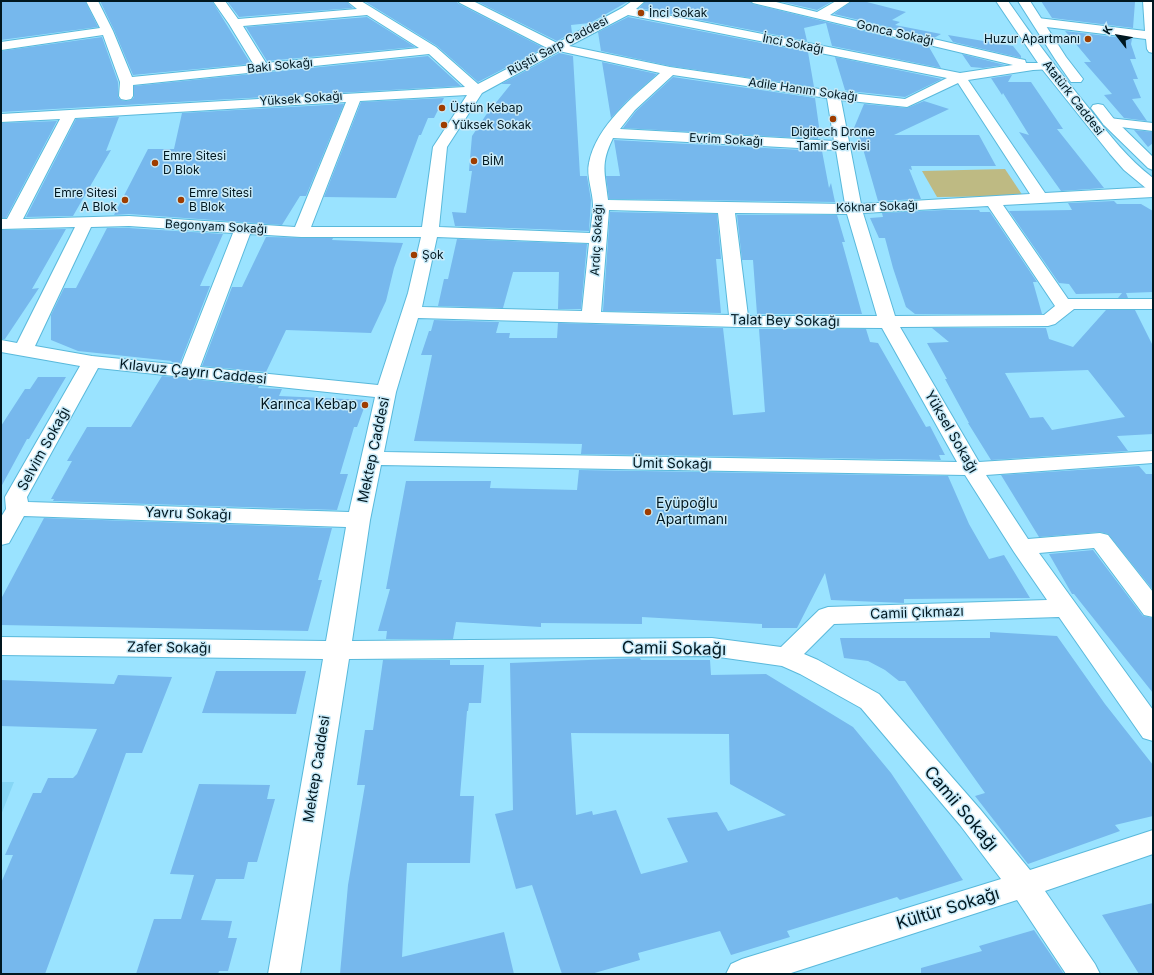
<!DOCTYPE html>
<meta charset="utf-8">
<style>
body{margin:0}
#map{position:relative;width:1154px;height:975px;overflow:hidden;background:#9ae3ff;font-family:Inter,sans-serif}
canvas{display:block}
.frame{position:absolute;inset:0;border:2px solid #001720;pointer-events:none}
.north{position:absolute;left:1098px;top:16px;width:40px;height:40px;-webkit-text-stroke:3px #c8eaf8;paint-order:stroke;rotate:301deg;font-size:11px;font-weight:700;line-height:16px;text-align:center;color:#001720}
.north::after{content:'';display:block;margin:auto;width:14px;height:18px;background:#001720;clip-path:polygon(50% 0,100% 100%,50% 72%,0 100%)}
</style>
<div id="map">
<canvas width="1154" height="975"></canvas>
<div class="frame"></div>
<div class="north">K</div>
</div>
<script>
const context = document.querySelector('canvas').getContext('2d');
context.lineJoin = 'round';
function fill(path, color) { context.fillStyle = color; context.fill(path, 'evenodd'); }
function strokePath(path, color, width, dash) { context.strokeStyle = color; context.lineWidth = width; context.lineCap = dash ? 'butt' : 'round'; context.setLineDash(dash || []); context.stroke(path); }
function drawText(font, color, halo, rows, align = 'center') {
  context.font = font + ' Inter,sans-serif'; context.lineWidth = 3; context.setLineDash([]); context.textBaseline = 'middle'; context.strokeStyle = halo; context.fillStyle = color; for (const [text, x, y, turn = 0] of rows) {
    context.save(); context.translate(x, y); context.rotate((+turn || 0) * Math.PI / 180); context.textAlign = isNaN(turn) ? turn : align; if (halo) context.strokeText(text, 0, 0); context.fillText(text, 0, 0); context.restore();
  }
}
fill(new Path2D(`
 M 1,782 L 14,782 L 1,815 Z`), '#86d6f5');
fill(new Path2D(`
 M 1005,169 L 1023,196 L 937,197 L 922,171 Z`), '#beba83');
fill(new Path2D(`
 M 1,1 L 85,1 L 98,27 L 1,40 Z
 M 100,1 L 212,1 L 251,64 L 133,75 L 114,30 Z
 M 227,1 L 346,1 L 353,8 L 239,17 Z
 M 364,1 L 456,1 L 459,4 L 544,48 L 478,82 L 437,46 Z
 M 476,1 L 629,1 L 590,23 L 571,25 L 572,33 L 557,41 Z
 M 646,1 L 750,1 L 753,4 L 929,47 L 941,68 L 832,46 L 826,23 L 804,28 L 807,41 L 639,8 Z
 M 778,1 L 833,1 L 817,10 Z
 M 852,1 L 863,1 L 906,12 L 892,20 L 900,22 L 895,25 L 941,34 L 934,38 L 834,14 Z
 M 1041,1 L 1135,2 L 1133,28 L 1052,18 Z
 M 367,17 L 415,47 L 267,61 L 246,27 Z
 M 628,17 L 808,52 L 814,87 L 670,66 L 601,51 L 598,32 Z
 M 1065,31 L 1132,39 L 1131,44 L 1136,59 L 1130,59 L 1138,79 L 1133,79 L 1141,98 L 1132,99 L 1147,121 L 1124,118 L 1104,95 L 1112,94 L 1084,62 L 1091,62 Z
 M 948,35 L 1013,46 L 1021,56 L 1021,58 L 953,42 Z
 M 102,37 L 118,82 L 118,97 L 121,100 L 126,101 L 131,100 L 134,97 L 134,86 L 428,56 L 461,86 L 1,112 L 1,51 Z
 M 559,53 L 573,56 L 580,176 L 587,176 L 591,200 L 589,231 L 455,226 L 452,212 L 466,213 L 472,171 L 469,171 L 472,136 L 486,115 L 511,84 L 501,84 Z
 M 962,54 L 1005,65 L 983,68 L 971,67 Z
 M 835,57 L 942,79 L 905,97 L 849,91 L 845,90 Z
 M 602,62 L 657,74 L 627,101 L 611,118 Z
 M 1012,75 L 1008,82 L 1031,82 L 1063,129 L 1057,129 L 1104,188 L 1061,191 L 1019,132 L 1029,135 L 1003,93 L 1002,95 L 991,78 Z
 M 673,77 L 815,98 L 820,134 L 818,135 L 818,139 L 623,128 L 636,111 Z
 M 444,98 L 434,118 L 428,118 L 421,135 L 419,135 L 396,198 L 324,197 L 361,102 Z
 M 924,101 L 949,109 L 894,135 L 979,135 L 996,166 L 911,166 L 912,170 L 909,169 L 921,199 L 878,201 L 859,135 L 851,135 L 864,104 L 907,108 Z
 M 344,104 L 306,196 L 300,196 L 282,225 L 129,214 L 114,215 L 148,149 L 174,149 L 182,113 Z
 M 119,117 L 106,151 L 111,150 L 73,216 L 26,217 L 76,119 Z
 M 57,121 L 6,218 L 1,218 L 1,123 Z
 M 1134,130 L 1153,132 L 1153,143 L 1148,147 Z
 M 614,140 L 822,151 L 829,188 L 831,183 L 835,202 L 609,199 L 606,176 L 620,176 Z
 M 1114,201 L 1117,204 L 1141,204 L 1153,211 L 1153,292 L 1126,293 L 1128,298 L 1118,298 L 1122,293 L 1076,294 L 1069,284 L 1059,283 L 1009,211 L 1072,210 L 1068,203 Z
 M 944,210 L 979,210 L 980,212 L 990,212 L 1037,282 L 1033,282 L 1042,314 L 915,314 L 906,307 L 893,268 L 885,238 L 879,238 L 870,218 L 883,217 L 882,213 Z
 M 610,212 L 717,214 L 721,259 L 716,259 L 721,313 L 603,311 Z
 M 737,215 L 837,215 L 845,242 L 842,242 L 862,314 L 757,314 L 753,260 L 742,260 Z
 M 107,228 L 129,228 L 223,234 L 200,286 L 210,286 L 180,363 L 171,362 L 172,361 L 78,351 L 51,340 L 51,315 L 64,288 L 76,288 Z
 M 66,229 L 32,289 L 39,288 L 5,339 L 1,339 L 1,230 Z
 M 266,237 L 333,238 L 332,240 L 403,243 L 394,268 L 386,301 L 371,333 L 286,330 L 266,372 L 202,366 L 232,287 L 242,287 Z
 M 457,239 L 587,244 L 581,309 L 558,309 L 559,272 L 513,272 L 503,308 L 438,306 L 444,279 L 448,279 Z
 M 1106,310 L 1135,310 L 1153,346 L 1153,434 L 1117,436 L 1128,451 L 991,460 L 968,423 L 969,423 L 945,379 L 947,379 L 927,343 L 949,342 L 932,328 L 1046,328 L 1049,339 L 1073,347 ZM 1088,370 L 1125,417 L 1052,430 L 1043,417 L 1030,418 L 1005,373 Z
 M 434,320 L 499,322 L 496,333 L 510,333 L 509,338 L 557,338 L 558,323 L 723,328 L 733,415 L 765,412 L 759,329 L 866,329 L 870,342 L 878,343 L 926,427 L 930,426 L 945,455 L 939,455 L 941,460 L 581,454 L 582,444 L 414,441 L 432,355 L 421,355 L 429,331 L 431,331 Z
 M 162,376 L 259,386 L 258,388 L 282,389 L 279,396 L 367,400 L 357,427 L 354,427 L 340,474 L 348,474 L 337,510 L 53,501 L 54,499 L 51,499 L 72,461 L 67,461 L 87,427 L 131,427 Z
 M 38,377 L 66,377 L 29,439 L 27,439 L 1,487 L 1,426 L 25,389 L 30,389 Z
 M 1139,466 L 1146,474 L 1153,474 L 1153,590 L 1108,534 L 1100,532 L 1039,537 L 1001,475 Z
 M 579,470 L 948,476 L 969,524 L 989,559 L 1004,555 L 1030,598 L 904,599 L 904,603 L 831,600 L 825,573 L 797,628 L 762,628 L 762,624 L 642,617 L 642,624 L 541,623 L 541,627 L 456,622 L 453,639 L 386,639 L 387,631 L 378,631 L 390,589 L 386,589 L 406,481 L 491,481 L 490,488 L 577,490 Z
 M 44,518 L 332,528 L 318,580 L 322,580 L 308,631 L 1,625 L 1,599 Z
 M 1093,550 L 1143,616 L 1153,618 L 1153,693 L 1074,594 L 1072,594 L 1049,554 Z
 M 990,632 L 1057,636 L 1105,704 L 1153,765 L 1153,816 L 1115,825 L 1120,831 L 1028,864 L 975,796 L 985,793 L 905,681 L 899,681 L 885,670 L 868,661 L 844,658 L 840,638 L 990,638 Z
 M 640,658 L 641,660 L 710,660 L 711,675 L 766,674 L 853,727 L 891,773 L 963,880 L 900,900 L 897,897 L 787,931 L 790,937 L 731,955 L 720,931 L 638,953 L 640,960 L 591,974 L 562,974 L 532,885 L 516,889 L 495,814 L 513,810 L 510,663 ZM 571,733 L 729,734 L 730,784 L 786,815 L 728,831 L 717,812 L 667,818 L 688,862 L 641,874 L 616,810 L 593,815 L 592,811 L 576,815 Z
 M 383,660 L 450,660 L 450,665 L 484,665 L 481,703 L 469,703 L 468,711 L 467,711 L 460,796 L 474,796 L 470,863 L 407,863 L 402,957 L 504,932 L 514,974 L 340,974 L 348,885 L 365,785 L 357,785 L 365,730 L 373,730 Z
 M 216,671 L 306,671 L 296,714 L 202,713 Z
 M 118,675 L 172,677 L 142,753 L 126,753 L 45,974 L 1,974 L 1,883 L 13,855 L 5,855 L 33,793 L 41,793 L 48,778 L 73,778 L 77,774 L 97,729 L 1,726 L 1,680 L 114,684 Z
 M 199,784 L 270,785 L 267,799 L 275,799 L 257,862 L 248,862 L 244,879 L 216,879 L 201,920 L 232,921 L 228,938 L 237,938 L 228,971 L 219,971 L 218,974 L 136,974 L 154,919 L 181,919 L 194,875 L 170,874 Z
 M 1153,903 L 1153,974 L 1139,974 L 1102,915 Z
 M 1034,930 L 1064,974 L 921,974 L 921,968 L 982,951 L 979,946 Z`), '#76b8ed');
const minor = new Path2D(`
 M 86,1 L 98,1 L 113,31 L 132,77 L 254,65 L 229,24 L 213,1 L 225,1 L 238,19 L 357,9 L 347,1 L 361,1 L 436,47 L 478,84 L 547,48 L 460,3 L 458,1 L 473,1 L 557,43 L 622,8 L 632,1 L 645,1 L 636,9 L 960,73 L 1013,65 L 757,4 L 753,3 L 751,1 L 772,1 L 817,12 L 836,1 L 851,1 L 830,15 L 1020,59 L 1025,60 L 1026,63 L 1052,63 L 1054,66 L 1052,69 L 1033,70 L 968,80 L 1045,193 L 1153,187 L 1153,197 L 1003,205 L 1068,299 L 1153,299 L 1153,309 L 1074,309 L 1055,324 L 1048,326 L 900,327 L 979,462 L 1153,451 L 1153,463 L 986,475 L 1028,539 L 1100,533 L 1108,535 L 1153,592 L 1153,617 L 1144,615 L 1094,548 L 1039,553 L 1153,710 L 1153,741 L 1143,738 L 1059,617 L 834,624 L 804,654 L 818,660 L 879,694 L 980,809 L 1030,870 L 1153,830 L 1153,854 L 1045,891 L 1095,964 L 1100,974 L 1066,974 L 1017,900 L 788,974 L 726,974 L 731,964 L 742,959 L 1001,879 L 960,825 L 861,708 L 800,674 L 782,666 L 712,656 L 349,659 L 300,974 L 268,974 L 323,659 L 1,655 L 1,637 L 326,641 L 346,527 L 24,516 L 9,543 L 1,545 L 1,517 L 6,509 L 5,497 L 80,366 L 1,352 L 1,340 L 17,343 L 75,227 L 1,229 L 1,219 L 7,219 L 60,119 L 1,122 L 1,114 L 465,87 L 429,54 L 133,85 L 133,96 L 131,99 L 126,100 L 121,99 L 119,96 L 120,82 L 103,35 L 1,50 L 1,42 L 100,28 ZM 367,15 L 419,48 L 266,63 L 243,26 ZM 628,15 L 947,78 L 905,99 L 833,91 L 670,67 L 569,46 ZM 559,51 L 660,73 C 634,96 596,126 589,163 C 586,176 593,192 593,205 C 593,214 591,224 590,233 L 439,227 L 447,147 L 482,93 ZM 673,75 L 827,98 L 834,141 L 620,129 L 635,110 ZM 958,83 L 1030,194 L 861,204 L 841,100 L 907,107 ZM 467,95 L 433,147 L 422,227 L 311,227 L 360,101 ZM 346,102 L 295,227 L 129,216 L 23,219 L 75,118 ZM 613,138 L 836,150 L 845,204 L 608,200 C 605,172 600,164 613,138 ZM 988,206 L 1055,306 L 1044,315 L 895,316 L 863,213 ZM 609,210 L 718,213 L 729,315 L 601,312 ZM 735,213 L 847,214 L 877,316 L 748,316 ZM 129,226 L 233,233 L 181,365 L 92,356 L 35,346 L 91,227 ZM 250,234 L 301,237 L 421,237 L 408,293 L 378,385 L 200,367 ZM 437,237 L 589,243 L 582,311 L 422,307 ZM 418,318 L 739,327 L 882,328 L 957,462 L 384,452 L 396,392 ZM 98,368 L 375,397 L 349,512 L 28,502 L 27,497 ZM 381,465 L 965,475 L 1014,552 L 1047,600 L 828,607 L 819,610 L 781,647 L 712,638 L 352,641 L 370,520 Z
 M 1143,1 L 1153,1 L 1153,53 L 1149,52 L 1147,49 L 1146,39 L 1038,26 L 1034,25 L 1032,22 L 1034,19 L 1038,18 L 1145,31 Z
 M 1109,118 L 1153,123 L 1153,131 L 1104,125 L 1102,122 L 1104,119 Z`);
const major = new Path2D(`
 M 996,1 L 1008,1 C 1034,39 1062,75 1091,111 C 1111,137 1127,158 1153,178 L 1153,191 L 1147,189 L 1124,170 L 1110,154 L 1042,69 Z
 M 1018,1 L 1030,1 L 1066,57 L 1083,79 L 1081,82 L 1071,82 L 1055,59 Z
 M 1098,104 L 1103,105 L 1114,119 L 1153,157 L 1153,170 L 1148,168 L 1104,125 L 1091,108 L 1093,105 Z`);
strokePath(minor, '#59b9db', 2);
strokePath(major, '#59b9db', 2);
fill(minor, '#fff');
fill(major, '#fff');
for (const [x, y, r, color] of [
 [641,13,4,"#9f3d00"],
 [1088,39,4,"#9f3d00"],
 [442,108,4,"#9f3d00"],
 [833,119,4,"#9f3d00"],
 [444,125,4,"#9f3d00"],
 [474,161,4,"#9f3d00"],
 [155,163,4,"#9f3d00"],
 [125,200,4,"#9f3d00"],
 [181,200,4,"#9f3d00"],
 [414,255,4,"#9f3d00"],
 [365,405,4,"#9f3d00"],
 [648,512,4,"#9f3d00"]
]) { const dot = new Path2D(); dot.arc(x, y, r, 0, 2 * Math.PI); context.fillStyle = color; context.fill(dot); strokePath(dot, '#c8eaf8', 1.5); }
drawText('12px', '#001720', '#c8eaf8', [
 ["İnci Sokak",649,13],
 ["Huzur Apartmanı",1080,39,"right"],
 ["Üstün Kebap",450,108],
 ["Yüksek Sokak",452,125],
 ["Digitech Drone",833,132,"center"],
 ["Tamir Servisi",833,146,"center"],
 ["Emre Sitesi",163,156],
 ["D Blok",163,170],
 ["BİM",482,161],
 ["Emre Sitesi",117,193,"right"],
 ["A Blok",117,207,"right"],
 ["Emre Sitesi",189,193],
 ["B Blok",189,207],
 ["Şok",422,255]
], 'left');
drawText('12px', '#001720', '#c8eaf8', [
 ["Gonca Sokağı",895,33,13],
 ["İnci Sokağı",793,44,11],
 ["Rüştü Sarp Caddesi",558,46,-28],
 ["Baki Sokağı",280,66,-6],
 ["Adile Hanım Sokağı",803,90,8],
 ["Atatürk Caddesi",1073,98,52],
 ["Yüksek Sokağı",301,99,-4],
 ["Evrim Sokağı",726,140,3],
 ["Köknar Sokağı",877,207,-2],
 ["Begonyam Sokağı",216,227,3],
 ["Ardıç Sokağı",597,240,-87]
]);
drawText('14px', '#001720', '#c8eaf8', [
 ["Talat Bey Sokağı",785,321,1],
 ["Kılavuz Çayırı Caddesi",193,372,6],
 ["Yüksel Sokağı",951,432,60],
 ["Selvim Sokağı",44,449,-61],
 ["Mektep Caddesi",374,450,-78],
 ["Ümit Sokağı",672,464,1],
 ["Yavru Sokağı",188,514,2],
 ["Camii Çıkmazı",917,613,-2],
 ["Zafer Sokağı",169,648,1],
 ["Mektep Caddesi",317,769,-81]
]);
drawText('14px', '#001720', '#c8eaf8', [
 ["Karınca Kebap",357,405],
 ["Eyüpoğlu",656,504,"left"],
 ["Apartımanı",656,520,"left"]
], 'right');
drawText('17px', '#001720', '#c8eaf8', [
 ["Camii Sokağı",674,649,1],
 ["Camii Sokağı",961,809,50],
 ["Kültür Sokağı",948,909,-17]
]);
</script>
